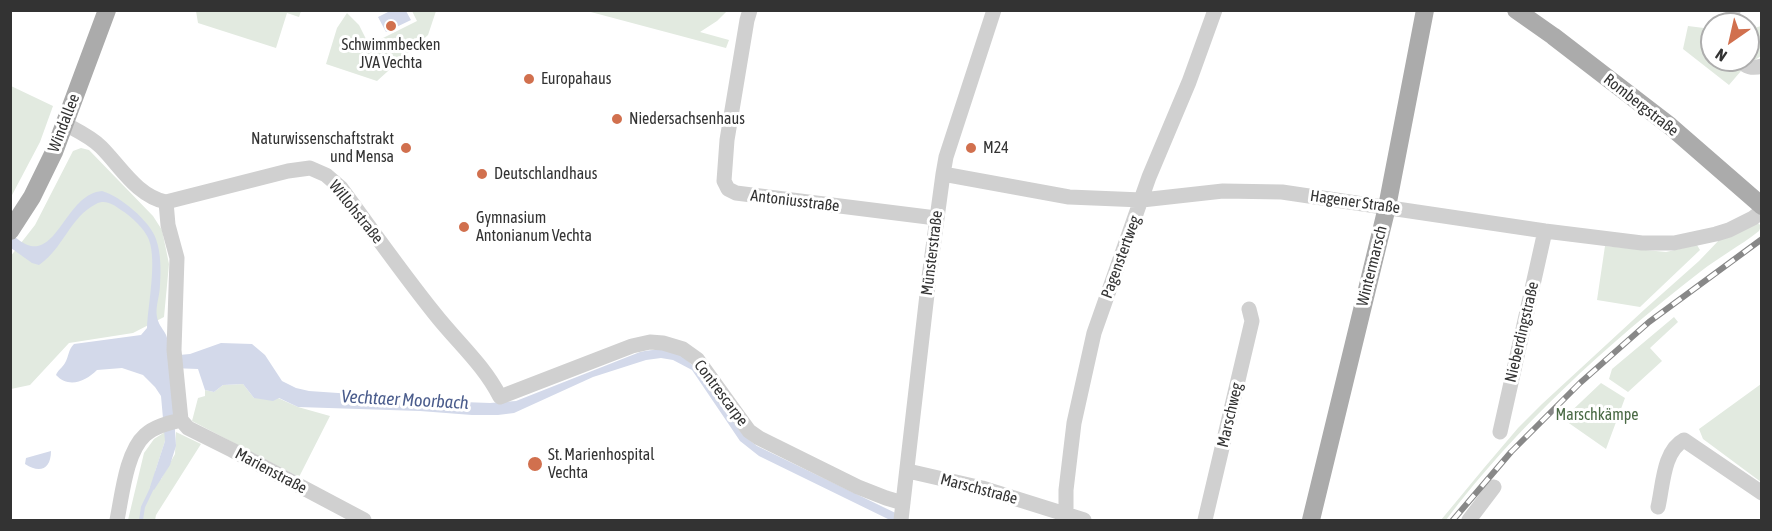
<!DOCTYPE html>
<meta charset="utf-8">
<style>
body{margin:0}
#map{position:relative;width:1772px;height:531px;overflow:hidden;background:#fff;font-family:"Asap Condensed",sans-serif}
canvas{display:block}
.frame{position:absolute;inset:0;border:12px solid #333;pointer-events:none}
.north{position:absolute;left:1700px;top:12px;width:60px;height:60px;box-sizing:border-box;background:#fff;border:2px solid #adadad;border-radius:50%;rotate:214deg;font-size:16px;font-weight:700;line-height:24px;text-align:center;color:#333}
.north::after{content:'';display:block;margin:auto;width:21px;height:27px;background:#d1704e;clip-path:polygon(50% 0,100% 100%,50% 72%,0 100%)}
</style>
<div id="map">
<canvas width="1772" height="531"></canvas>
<div class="frame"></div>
<div class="north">N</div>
</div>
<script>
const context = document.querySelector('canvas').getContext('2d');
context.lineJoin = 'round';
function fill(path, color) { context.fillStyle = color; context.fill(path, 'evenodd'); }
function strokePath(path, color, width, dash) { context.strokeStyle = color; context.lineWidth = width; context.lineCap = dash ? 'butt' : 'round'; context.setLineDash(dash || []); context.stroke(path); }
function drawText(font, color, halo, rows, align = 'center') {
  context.font = font + ' "Asap Condensed",sans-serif'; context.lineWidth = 6; context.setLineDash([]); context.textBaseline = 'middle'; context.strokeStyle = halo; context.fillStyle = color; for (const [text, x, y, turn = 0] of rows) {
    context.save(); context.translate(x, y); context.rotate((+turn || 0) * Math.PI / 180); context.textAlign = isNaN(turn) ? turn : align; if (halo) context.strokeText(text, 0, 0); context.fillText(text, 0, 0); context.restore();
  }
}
fill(new Path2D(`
 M 196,11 L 196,10 L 301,11 L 299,17 L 287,13 L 276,48 L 198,23 Z
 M 412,11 L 436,11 L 428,35 L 377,81 L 326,64 L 337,28 L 347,13 L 359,25 L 369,45 L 417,21 Z
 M 587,11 L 727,11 L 717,21 L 700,32 L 729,40 L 726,48 Z
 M 1688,26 L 1712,29 L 1712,60 L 1726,60 L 1741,71 L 1729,85 L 1683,49 Z
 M 1761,26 L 1761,56 L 1755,60 L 1748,57 L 1748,30 Z
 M 11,86 L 53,106 L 40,142 L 11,197 Z
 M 81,148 L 89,150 L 153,216 L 162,230 L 169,264 L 164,317 L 133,333 L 69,343 L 30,385 L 11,389 L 10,257 L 35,225 L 73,151 Z
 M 1757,222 L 1761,226 L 1759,231 C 1740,246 1719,257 1700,272 C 1606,345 1517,426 1446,520 L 1441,520 L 1484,468 L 1518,428 L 1542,404 L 1645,309 L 1699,261 L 1721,238 Z
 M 1697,245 L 1700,250 L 1640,307 L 1597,300 L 1605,246 L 1666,252 Z
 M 1674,317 L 1678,322 L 1650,348 L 1662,361 L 1628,392 L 1609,379 L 1612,369 Z
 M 1601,383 L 1625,398 L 1606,449 L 1563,419 Z
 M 243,384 L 254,398 L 278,398 L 298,407 L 330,416 L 299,477 L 192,421 L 198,398 L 205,396 L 205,390 L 214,392 L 223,385 Z
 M 1761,384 L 1761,482 L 1703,439 L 1699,429 Z
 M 165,432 L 165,441 L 155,472 L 161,479 L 175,454 L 176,432 L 201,444 L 156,515 L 155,520 L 128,520 L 144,453 L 154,439 Z`), '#e2eae0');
fill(new Path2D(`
 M 390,11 L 406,11 L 411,20 L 386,32 L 378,17 Z
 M 102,191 C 120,196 150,221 156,239 C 161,253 161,270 160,285 C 160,295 155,307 157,317 C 158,323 162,328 165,333 C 169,339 168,349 168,356 L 190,354 L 221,343 L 252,344 L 265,355 L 282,381 L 296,388 L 309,391 L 338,393 L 417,396 L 463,402 L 490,403 L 516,401 L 640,352 C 650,350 663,348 673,351 C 697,360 731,416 748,439 L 757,446 L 910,520 L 890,520 L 759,456 L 740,441 L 692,370 L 673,360 L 661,358 L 646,360 L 593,377 L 514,413 L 498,415 L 472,415 L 420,411 L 298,407 L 279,398 L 273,401 L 254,398 L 243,384 L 223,385 L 214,392 L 205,390 L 198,369 L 171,368 L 176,446 L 170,465 L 154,490 L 150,487 L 165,441 L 161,396 L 155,387 L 143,375 L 122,368 L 97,370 C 86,381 69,389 56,375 C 58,370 62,368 65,363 C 69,356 68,350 74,344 L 141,335 L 147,328 C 148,304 157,262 149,240 C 145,229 131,216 121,210 C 113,204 105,199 96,204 C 70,217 63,249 39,265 L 32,263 L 11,248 L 10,234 C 17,238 24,245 31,246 C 59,251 68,194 102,191 Z
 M 51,451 C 51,469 40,474 25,464 L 26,458 Z`), '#d3d9ea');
strokePath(new Path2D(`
 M 141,520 L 143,507 L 154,484`), '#d3d9ea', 4);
strokePath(new Path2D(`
 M 750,10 L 747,20 L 727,140 L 724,181 L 728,189 L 736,193 L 936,218
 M 1732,24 L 1733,10
 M 1739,60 C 1746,67 1752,69 1762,66
 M 65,124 C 78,131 91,137 101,147 C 121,167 137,196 166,202 L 288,171 L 310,168 L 326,175 L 341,188 C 372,230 402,273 435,314 C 457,342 484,365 500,397 L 632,346 L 650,342 L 663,343 L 683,349 L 697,359 L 749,431 L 759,438 L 858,487 L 886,498 L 903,503
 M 943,174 L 1069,197 L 1142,200 L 1223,191 L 1282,192 L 1545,231 L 1642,243 L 1674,243 L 1716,234 L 1729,230 L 1753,218 L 1762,211
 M 166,202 L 168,225 L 177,258 L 174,350 L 181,420
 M 181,420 L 188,428 L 232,450 L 364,520
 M 1500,432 L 1545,231
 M 908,471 L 982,488 L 1084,520
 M 1658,507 C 1663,486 1663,451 1684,440 L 1762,493
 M 117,520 C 122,496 126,452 145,435 C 155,426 169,423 181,420
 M 901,520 L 929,277 L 943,174 L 946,157 L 994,10
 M 1066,520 L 1066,490 L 1074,423 L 1094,333 L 1149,177 L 1189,82 L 1215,10
 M 1205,520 L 1252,321 L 1249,309
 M 1469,520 L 1494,487`), '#d0d0d0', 15);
strokePath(new Path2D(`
 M 1516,10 L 1553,36 L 1670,126 L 1762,206
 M 10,231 L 32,197 L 54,152 L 107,10
 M 1311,520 L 1387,207 L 1425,10`), '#ababab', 18);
const rail = new Path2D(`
 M 1453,520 L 1511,452 L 1580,383 L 1649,322 L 1762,239`);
strokePath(rail, '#888', 6);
strokePath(rail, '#fff', 4, [11]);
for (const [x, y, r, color] of [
 [391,26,6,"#d1704e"],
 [529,79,6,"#d1704e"],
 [617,119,6,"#d1704e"],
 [406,148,6,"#d1704e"],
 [971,148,6,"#d1704e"],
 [482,174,6,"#d1704e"],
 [464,227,6,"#d1704e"],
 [535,464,8,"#d1704e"]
]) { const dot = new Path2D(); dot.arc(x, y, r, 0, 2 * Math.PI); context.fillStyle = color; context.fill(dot); strokePath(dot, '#fff', 2); }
drawText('16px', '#333', '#fff', [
 ["Schwimmbecken",391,45,"center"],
 ["JVA Vechta",391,63,"center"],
 ["Europahaus",541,79],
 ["Niedersachsenhaus",629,119],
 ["Naturwissenschaftstrakt",394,139,"right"],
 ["und Mensa",394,157,"right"],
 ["M24",983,148],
 ["Deutschlandhaus",494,174],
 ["Gymnasium",476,218],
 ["Antonianum Vechta",476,236],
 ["St. Marienhospital",548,455],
 ["Vechta",548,473]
], 'left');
drawText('16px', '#333', '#fff', [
 ["Rombergstraße",1641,105,38],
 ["Windallee",64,123,-69],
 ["Antoniusstraße",795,201,7],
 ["Hagener Straße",1355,202,8],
 ["Willohstraße",356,212,51],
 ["Münsterstraße",932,253,-83],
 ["Pagenstertweg",1121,257,-70],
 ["Wintermarsch",1372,266,-76],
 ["Nieberdingstraße",1522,332,-77],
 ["Contrescarpe",721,393,53],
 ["Marschweg",1230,415,-77],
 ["Marienstraße",271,471,28],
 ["Marschstraße",979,489,15]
]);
drawText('16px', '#4a6a45', '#fff', [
 ["Marschkämpe",1597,415]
]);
drawText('italic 18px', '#4a5c8c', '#fff', [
 ["Vechtaer Moorbach",405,400,3]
]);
</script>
